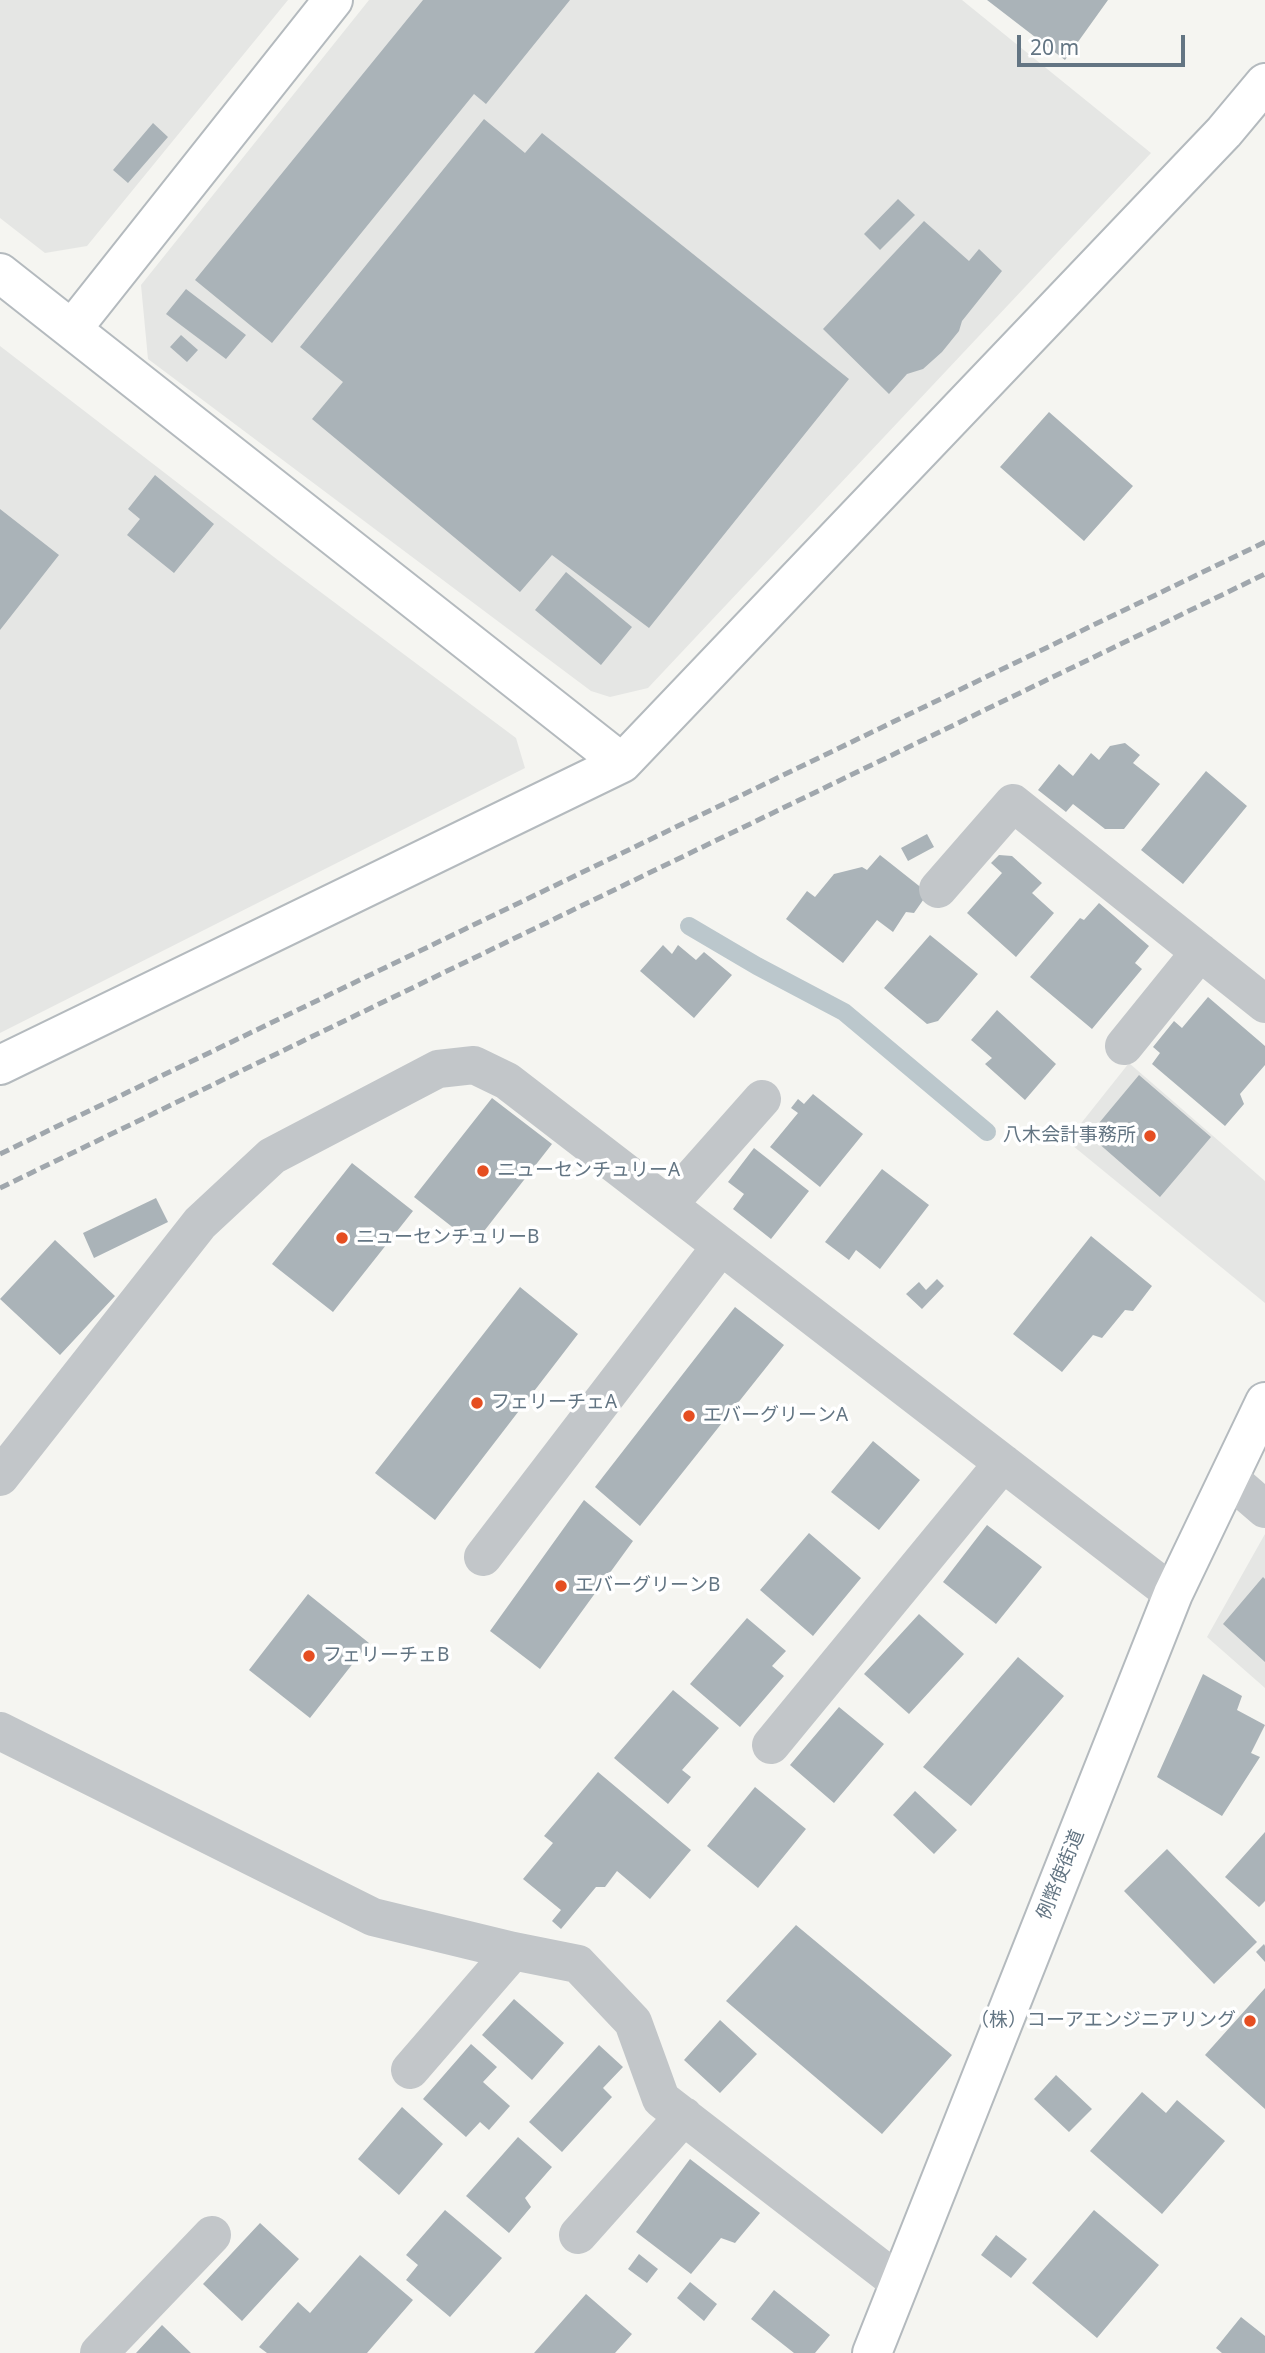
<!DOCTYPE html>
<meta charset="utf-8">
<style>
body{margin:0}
#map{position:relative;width:1265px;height:2353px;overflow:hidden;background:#f5f5f1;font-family:"Noto Sans",sans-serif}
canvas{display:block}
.scale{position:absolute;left:1017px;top:35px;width:168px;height:32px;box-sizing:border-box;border:4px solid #637583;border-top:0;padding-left:9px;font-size:21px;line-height:24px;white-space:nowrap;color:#637583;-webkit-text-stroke:5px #fff;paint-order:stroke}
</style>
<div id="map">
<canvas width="1265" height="2353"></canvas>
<div class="scale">20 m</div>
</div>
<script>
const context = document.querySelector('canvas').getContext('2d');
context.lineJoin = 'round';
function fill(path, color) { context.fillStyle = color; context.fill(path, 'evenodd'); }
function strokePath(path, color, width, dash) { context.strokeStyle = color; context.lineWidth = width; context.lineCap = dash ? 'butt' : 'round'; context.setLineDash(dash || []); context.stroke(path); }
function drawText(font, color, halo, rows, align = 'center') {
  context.font = font + ' "Noto Sans","Noto Sans JP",sans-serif'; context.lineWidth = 7; context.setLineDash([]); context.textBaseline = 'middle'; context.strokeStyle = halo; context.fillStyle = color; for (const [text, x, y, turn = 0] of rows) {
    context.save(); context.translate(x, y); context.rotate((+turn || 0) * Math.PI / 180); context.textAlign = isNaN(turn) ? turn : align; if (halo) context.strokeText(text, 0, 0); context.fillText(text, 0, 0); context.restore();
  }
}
fill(new Path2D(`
 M 0,0 L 288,0 L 87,246 L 45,253 L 0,218 Z
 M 369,0 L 962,0 L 1151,153 L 648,688 L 610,697 L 591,691 L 148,359 L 141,285 Z
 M 0,346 L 283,564 L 516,738 L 525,768 L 0,1033 Z
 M 1129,1063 L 1265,1181 L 1265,1303 L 1067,1141 Z
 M 1265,1534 L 1265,1688 L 1207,1637 Z`), '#e5e6e4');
strokePath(new Path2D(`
 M 689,926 L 757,966 L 844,1012 L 987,1132`), '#bbc7cc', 18);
fill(new Path2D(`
 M 423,0 L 570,0 L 486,104 L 474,94 L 272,343 L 195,280 Z
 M 987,0 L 1108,0 L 1065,60 Z
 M 484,119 L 525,153 L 542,133 L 849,379 L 649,628 L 552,555 L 520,592 L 312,419 L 343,382 L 300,347 Z
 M 153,123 L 168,137 L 128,183 L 113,170 Z
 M 898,199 L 915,215 L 880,250 L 864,234 Z
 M 924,221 L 969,261 L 979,249 L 1002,271 L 962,321 L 959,331 L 942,352 L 923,369 L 907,374 L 889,394 L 823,329 Z
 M 186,289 L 246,335 L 226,359 L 166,314 Z
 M 181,335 L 198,350 L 187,362 L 170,347 Z
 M 1049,412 L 1133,486 L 1084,541 L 1000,467 Z
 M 155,475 L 214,524 L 174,573 L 127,535 L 140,519 L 128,509 Z
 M 0,509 L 59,555 L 0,630 Z
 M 566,572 L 632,627 L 601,665 L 535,610 Z
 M 1125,743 L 1140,755 L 1133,763 L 1160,784 L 1124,829 L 1105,829 L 1073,804 L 1066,812 L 1038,790 L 1059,764 L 1073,776 L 1091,753 L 1099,760 L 1110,746 Z
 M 1206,771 L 1247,806 L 1183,884 L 1141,850 Z
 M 927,834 L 934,847 L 908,861 L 901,848 Z
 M 880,855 L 928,893 L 914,913 L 906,912 L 893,932 L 877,920 L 843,963 L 786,919 L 807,891 L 815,897 L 834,874 L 862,867 L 867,870 Z
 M 999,855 L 1012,856 L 1042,883 L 1032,893 L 1054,913 L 1016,957 L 967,913 L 1002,873 L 991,863 Z
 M 1099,903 L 1149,946 L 1135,963 L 1142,969 L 1092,1029 L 1030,977 L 1080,918 L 1084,920 Z
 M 930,935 L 978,974 L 938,1021 L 927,1024 L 884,988 Z
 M 663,945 L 672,954 L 678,945 L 696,960 L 704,952 L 732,975 L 694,1018 L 640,971 Z
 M 1208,997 L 1265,1046 L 1265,1065 L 1240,1094 L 1244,1104 L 1225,1126 L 1152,1064 L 1160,1053 L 1153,1047 L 1174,1021 L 1182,1028 Z
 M 997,1010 L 1056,1064 L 1025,1100 L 985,1064 L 992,1058 L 971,1040 Z
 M 1139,1075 L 1211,1137 L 1160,1197 L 1089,1135 Z
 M 813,1094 L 863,1134 L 820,1187 L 770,1147 L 798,1113 L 791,1108 L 798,1099 L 804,1104 Z
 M 492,1098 L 552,1144 L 474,1244 L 414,1197 Z
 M 754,1148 L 809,1191 L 771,1239 L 733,1209 L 744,1194 L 728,1182 Z
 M 352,1163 L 413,1211 L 333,1312 L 272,1264 Z
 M 882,1169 L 929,1205 L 880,1269 L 856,1250 L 849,1260 L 825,1242 Z
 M 156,1198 L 168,1222 L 94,1258 L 83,1233 Z
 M 1091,1236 L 1152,1286 L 1133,1311 L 1125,1310 L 1102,1338 L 1093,1335 L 1062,1372 L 1013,1334 Z
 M 55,1240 L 115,1296 L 60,1355 L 0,1299 Z
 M 937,1279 L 944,1286 L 922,1309 L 906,1294 L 919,1282 L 926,1290 Z
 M 520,1287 L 578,1334 L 435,1520 L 375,1473 Z
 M 735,1307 L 784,1345 L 640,1526 L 595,1487 Z
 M 873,1441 L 920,1480 L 879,1530 L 831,1492 Z
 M 584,1500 L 633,1541 L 540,1669 L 490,1631 Z
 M 987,1525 L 1042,1567 L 996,1624 L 943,1582 Z
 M 809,1533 L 861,1578 L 813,1636 L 760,1590 Z
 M 1263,1577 L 1265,1579 L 1265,1662 L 1223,1624 Z
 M 308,1594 L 369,1643 L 310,1718 L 249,1670 Z
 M 919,1614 L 964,1654 L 909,1714 L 864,1674 Z
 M 747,1618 L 786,1651 L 772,1666 L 784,1676 L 740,1727 L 690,1684 Z
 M 1018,1657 L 1064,1696 L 971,1806 L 923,1767 Z
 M 1203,1674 L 1242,1696 L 1237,1710 L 1265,1725 L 1251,1753 L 1260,1757 L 1222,1816 L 1157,1777 Z
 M 673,1690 L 719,1728 L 682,1770 L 691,1777 L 668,1804 L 614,1758 Z
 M 839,1707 L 884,1744 L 834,1803 L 790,1765 Z
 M 598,1772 L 691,1850 L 650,1899 L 617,1871 L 605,1887 L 596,1887 L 561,1929 L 552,1921 L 561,1910 L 523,1879 L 553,1843 L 544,1836 Z
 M 755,1787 L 806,1829 L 758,1888 L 707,1846 Z
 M 915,1791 L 957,1830 L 934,1854 L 893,1815 Z
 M 1265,1832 L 1265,1901 L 1259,1907 L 1225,1877 Z
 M 1167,1849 L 1257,1942 L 1214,1984 L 1124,1891 Z
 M 796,1925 L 952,2055 L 882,2134 L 726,2001 Z
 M 1264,1944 L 1265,1946 L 1265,1962 L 1256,1952 Z
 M 1265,1988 L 1265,2109 L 1205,2055 Z
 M 514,1999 L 564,2043 L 532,2080 L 482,2035 Z
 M 720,2020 L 757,2054 L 720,2093 L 684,2060 Z
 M 471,2044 L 497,2067 L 483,2082 L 510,2106 L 489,2130 L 480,2122 L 466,2137 L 423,2099 Z
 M 599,2045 L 623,2067 L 603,2088 L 612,2097 L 562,2152 L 529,2122 Z
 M 1056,2075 L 1092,2109 L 1069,2132 L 1034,2099 Z
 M 1142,2092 L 1166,2113 L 1177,2100 L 1225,2141 L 1162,2214 L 1090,2151 Z
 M 402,2107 L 443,2144 L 399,2195 L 358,2159 Z
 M 518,2137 L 552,2167 L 525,2198 L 531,2207 L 509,2233 L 466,2196 Z
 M 690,2159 L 760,2213 L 735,2243 L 721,2238 L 691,2274 L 636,2232 Z
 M 445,2210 L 502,2258 L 450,2317 L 406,2280 L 418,2265 L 406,2255 Z
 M 1094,2210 L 1159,2265 L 1097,2338 L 1032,2283 Z
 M 260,2223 L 299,2259 L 242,2321 L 203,2284 Z
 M 996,2235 L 1027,2259 L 1011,2278 L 981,2255 Z
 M 639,2254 L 658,2269 L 647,2283 L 628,2269 Z
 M 360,2255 L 413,2300 L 367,2353 L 267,2353 L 259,2347 L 298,2302 L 310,2313 Z
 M 690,2282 L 717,2304 L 704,2321 L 677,2298 Z
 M 774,2290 L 830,2335 L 815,2353 L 794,2353 L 751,2319 Z
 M 586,2294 L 632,2334 L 615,2353 L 534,2353 Z
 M 1241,2317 L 1265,2336 L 1265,2353 L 1222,2353 L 1216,2348 Z
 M 162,2325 L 191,2353 L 136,2353 Z`), '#aab3b8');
const secondary = new Path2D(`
 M 0,273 L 622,763
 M 72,329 L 333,0
 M 0,1065 L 622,763 L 1224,132 L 1265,83
 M 872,2353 L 1173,1594 L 1265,1402`);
strokePath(secondary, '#b4babe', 42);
strokePath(new Path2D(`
 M 938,889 L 1013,803 L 1265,1004
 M 1124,1046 L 1200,952
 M 668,1205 L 762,1099
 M 0,1477 L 200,1223 L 272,1156 L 438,1069 L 474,1065 L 507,1081 L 1173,1594
 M 1229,1478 L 1265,1509
 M 483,1557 L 721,1246
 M 0,1731 L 373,1917 L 513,1951 L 578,1964 L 633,2022 L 661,2099 L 898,2282
 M 771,1745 L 1003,1463
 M 410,2070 L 513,1951
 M 578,2235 L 684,2116
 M 99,2353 L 212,2235`), '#c2c6c9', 38);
strokePath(secondary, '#fff', 38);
strokePath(new Path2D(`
 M 0,1154 L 1265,542
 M 0,1188 L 1265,574`), '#a0a7ad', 5, [10, 5]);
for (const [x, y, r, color] of [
 [1150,1136,7,"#e54e21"],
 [483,1171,7,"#e54e21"],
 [342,1238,7,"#e54e21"],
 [477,1403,7,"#e54e21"],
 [689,1416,7,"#e54e21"],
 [561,1586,7,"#e54e21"],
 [309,1656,7,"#e54e21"],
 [1250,2021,7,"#e54e21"]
]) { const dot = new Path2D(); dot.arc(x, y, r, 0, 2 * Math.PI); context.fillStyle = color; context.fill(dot); strokePath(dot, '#fff', 2.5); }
drawText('19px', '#637583', '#fff', [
 ["八木会計事務所",1136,1136,"right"],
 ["ニューセンチュリーA",497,1171],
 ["ニューセンチュリーB",356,1238],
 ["フェリーチェA",491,1403],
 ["エバーグリーンA",703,1416],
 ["エバーグリーンB",575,1586],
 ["フェリーチェB",323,1656],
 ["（株）コーアエンジニアリング",1236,2021,"right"]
], 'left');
drawText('19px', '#637583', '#fff', [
 ["例幣使街道",1061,1875,-68]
]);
</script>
